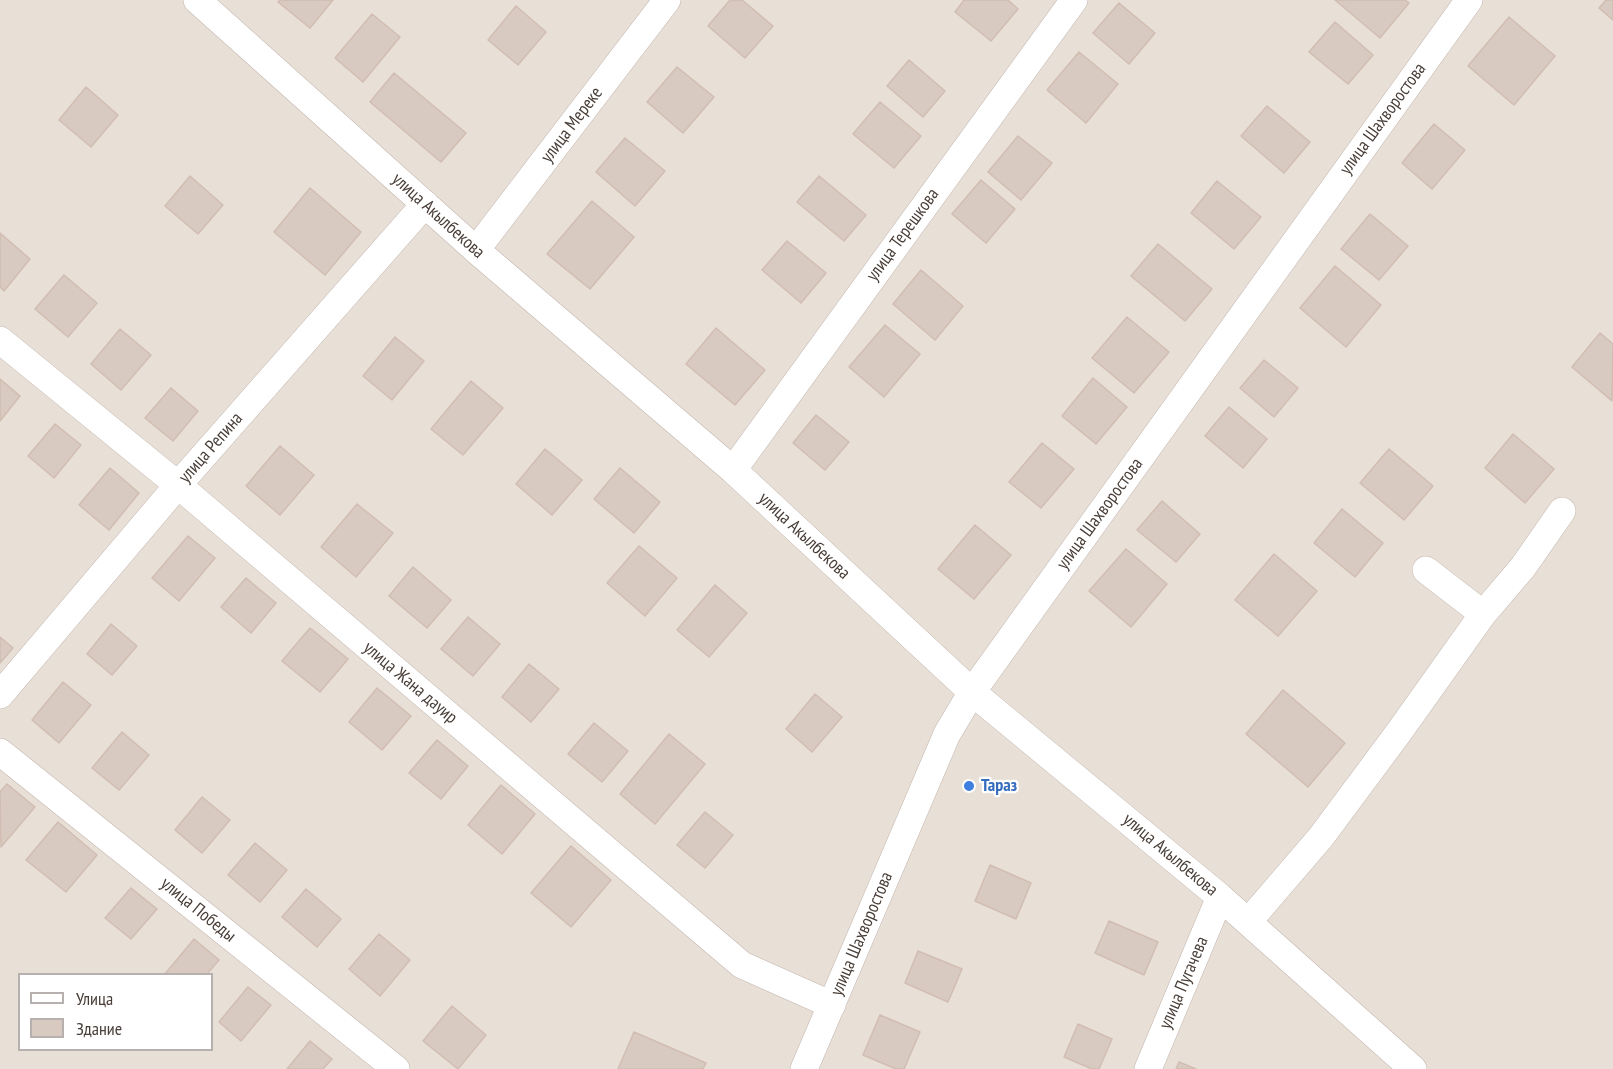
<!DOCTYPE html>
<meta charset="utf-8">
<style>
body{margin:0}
#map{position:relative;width:1613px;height:1069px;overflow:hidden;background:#f4eee9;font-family:"PT Sans Narrow",sans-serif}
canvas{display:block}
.legend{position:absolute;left:18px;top:973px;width:195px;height:78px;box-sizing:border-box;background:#fff;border:2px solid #b6b1af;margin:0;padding:8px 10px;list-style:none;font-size:18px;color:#483d37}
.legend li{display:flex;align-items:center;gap:12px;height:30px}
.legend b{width:30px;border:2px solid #b6b1af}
</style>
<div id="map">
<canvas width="1613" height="1069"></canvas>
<ul class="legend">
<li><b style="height:8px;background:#fff"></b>Улица</li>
<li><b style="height:16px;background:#d9cac1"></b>Здание</li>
</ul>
</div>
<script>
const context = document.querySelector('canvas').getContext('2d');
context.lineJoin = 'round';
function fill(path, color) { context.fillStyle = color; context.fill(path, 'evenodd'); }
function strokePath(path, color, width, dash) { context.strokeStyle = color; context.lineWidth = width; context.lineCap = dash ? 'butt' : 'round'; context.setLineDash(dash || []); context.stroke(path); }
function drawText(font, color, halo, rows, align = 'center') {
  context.font = font + ' "PT Sans Narrow",sans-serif'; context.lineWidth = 4.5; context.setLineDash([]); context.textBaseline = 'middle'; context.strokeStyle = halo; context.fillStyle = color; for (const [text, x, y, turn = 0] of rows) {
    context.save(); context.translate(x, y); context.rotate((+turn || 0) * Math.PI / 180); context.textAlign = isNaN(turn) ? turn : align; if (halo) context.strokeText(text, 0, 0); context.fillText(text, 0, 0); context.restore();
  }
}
fill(new Path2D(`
 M 0,0 L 1613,0 L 1613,1069 L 0,1069 ZM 20,974 L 212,974 L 212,1050 L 20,1050 Z`), '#e8dfd7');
const building = new Path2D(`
 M 280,0 L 333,0 L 310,28 L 278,2 Z
 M 730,0 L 742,0 L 773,26 L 745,58 L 708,26 Z
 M 964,0 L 1008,0 L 1018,9 L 991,41 L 955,12 Z
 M 1335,0 L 1405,0 L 1409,3 L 1380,38 Z
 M 1606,0 L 1613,0 L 1613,20 L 1599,8 Z
 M 1119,3 L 1155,33 L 1129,64 L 1093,33 Z
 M 516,6 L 546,32 L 518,65 L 488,40 Z
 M 372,14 L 400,37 L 363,82 L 335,58 Z
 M 1509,17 L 1555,56 L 1514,105 L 1468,66 Z
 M 1335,22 L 1373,55 L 1348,84 L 1309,52 Z
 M 1079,52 L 1118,84 L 1086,123 L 1047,90 Z
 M 909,60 L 945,91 L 923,117 L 887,86 Z
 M 677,67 L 714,97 L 683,133 L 647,102 Z
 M 394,73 L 466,133 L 441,162 L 370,102 Z
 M 86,87 L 118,115 L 91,147 L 59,120 Z
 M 880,102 L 921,136 L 894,168 L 853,134 Z
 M 1267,106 L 1310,142 L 1284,173 L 1241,136 Z
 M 1434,124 L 1465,150 L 1432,189 L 1402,163 Z
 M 1018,136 L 1052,163 L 1021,200 L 988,172 Z
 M 625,138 L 665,171 L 635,206 L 596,172 Z
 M 190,176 L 223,205 L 198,234 L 165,206 Z
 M 819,176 L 866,215 L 844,241 L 797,202 Z
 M 981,180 L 1015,209 L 986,243 L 952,214 Z
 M 1217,181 L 1261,217 L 1234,249 L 1191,213 Z
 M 310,188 L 361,232 L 325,275 L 274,232 Z
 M 592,201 L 634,237 L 590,289 L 547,254 Z
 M 1370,214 L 1408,246 L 1379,280 L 1341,249 Z
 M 0,233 L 30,259 L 4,291 L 0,287 Z
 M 787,241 L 826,273 L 801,303 L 762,270 Z
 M 1158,244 L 1212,289 L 1185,321 L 1131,276 Z
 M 1335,266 L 1381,305 L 1346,347 L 1300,308 Z
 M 921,270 L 963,306 L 935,340 L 893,304 Z
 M 64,275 L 97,303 L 68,337 L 35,309 Z
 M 1127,317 L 1169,352 L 1134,393 L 1092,358 Z
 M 885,325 L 920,354 L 884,397 L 849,367 Z
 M 716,328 L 765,370 L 735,405 L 686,364 Z
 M 120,329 L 151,355 L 121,390 L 91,364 Z
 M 1600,333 L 1613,344 L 1612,401 L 1572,367 Z
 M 395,337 L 424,361 L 392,400 L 363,376 Z
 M 1264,360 L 1298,388 L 1274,417 L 1240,388 Z
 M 1093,378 L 1127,407 L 1096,444 L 1062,416 Z
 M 0,379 L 20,396 L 0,421 Z
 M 471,381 L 503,408 L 463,455 L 431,429 Z
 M 171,388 L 198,411 L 173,441 L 145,418 Z
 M 1229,407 L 1267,439 L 1243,468 L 1205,436 Z
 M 816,415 L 849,442 L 825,470 L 793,443 Z
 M 55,424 L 81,445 L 54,478 L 28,456 Z
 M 1513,434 L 1554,469 L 1525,503 L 1485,468 Z
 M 1042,443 L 1074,469 L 1041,508 L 1009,482 Z
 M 280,446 L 314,475 L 280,515 L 246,486 Z
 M 545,449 L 582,480 L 552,515 L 516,484 Z
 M 1389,449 L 1433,486 L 1404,520 L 1360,483 Z
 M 110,468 L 139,493 L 109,530 L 79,505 Z
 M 620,468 L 660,502 L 634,533 L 594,499 Z
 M 1162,501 L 1200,534 L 1176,562 L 1137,530 Z
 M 357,504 L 393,533 L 356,577 L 321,547 Z
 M 1342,509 L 1383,543 L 1355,577 L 1314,543 Z
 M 975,525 L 1011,555 L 974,599 L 938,569 Z
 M 188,536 L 215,558 L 179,601 L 152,578 Z
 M 639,546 L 677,578 L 645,616 L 607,583 Z
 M 1126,549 L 1167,584 L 1131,627 L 1089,591 Z
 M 1274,554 L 1317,591 L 1278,636 L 1235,600 Z
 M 413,567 L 451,600 L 427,628 L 389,596 Z
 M 246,578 L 276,603 L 251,633 L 221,607 Z
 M 715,585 L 747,613 L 709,657 L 677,630 Z
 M 468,617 L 500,644 L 473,676 L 441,649 Z
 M 111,624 L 137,646 L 112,675 L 87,654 Z
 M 310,628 L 348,659 L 320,692 L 282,661 Z
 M 0,637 L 13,648 L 0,663 Z
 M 529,664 L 559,689 L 531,722 L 502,697 Z
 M 63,682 L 91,705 L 59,743 L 32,720 Z
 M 377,688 L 411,716 L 382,750 L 349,722 Z
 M 1283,690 L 1345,743 L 1308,787 L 1246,734 Z
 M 815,694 L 842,717 L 812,752 L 786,729 Z
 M 594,723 L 628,751 L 602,782 L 568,754 Z
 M 122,732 L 149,755 L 119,790 L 92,768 Z
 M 669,734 L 705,764 L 655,824 L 620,794 Z
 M 437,740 L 468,766 L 441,799 L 409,773 Z
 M 7,784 L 35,807 L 1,847 L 0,792 Z
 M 501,785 L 535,814 L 502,854 L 468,825 Z
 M 202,797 L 230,820 L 202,853 L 175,830 Z
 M 705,812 L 733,835 L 705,868 L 677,845 Z
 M 58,822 L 97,855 L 66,892 L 26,860 Z
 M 255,843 L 287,870 L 260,902 L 228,875 Z
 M 571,846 L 611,880 L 571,927 L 531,893 Z
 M 990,865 L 1031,883 L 1016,919 L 975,901 Z
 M 131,888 L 157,909 L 131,939 L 105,918 Z
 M 306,889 L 341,919 L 317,947 L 282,917 Z
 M 1109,921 L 1158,942 L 1144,975 L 1095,953 Z
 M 379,934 L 410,960 L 380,996 L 349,969 Z
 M 194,939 L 219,960 L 207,974 L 165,974 Z
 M 918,951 L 962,969 L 948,1002 L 905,983 Z
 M 248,987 L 271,1005 L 241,1041 L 219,1022 Z
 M 452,1006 L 486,1035 L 458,1069 L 423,1041 Z
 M 880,1015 L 920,1032 L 904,1069 L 896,1069 L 863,1055 Z
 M 1078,1024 L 1112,1039 L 1099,1069 L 1092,1069 L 1064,1057 Z
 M 634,1032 L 706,1063 L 703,1069 L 618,1069 Z
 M 310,1041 L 332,1059 L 323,1069 L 287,1069 Z
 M 1179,1062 L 1196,1069 L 1176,1069 Z`);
fill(building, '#d9cac1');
strokePath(building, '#d1bdb1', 1.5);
const minor = new Path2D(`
 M 197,0 L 476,250 L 733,470 L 972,692 L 1220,897 L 1413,1069
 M 476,250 L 667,0
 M 0,340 L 178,485 L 742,965 L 832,1005
 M 733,470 L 1074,0
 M 1483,614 L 1523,567 L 1562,511
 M 0,695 L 178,485 L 425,204
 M 0,752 L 396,1069
 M 1248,922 L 1321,837 L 1399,732 L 1483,614 L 1426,570
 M 804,1069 L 947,734 L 972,692 L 1469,0
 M 1148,1069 L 1220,897`);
strokePath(minor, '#c3b6ae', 28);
strokePath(minor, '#fff', 27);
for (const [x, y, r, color] of [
 [969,786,6,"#3f7fe0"]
]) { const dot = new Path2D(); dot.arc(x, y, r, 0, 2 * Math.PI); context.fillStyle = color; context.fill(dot); strokePath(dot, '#fff', 2); }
drawText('18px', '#483d37', '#fff', [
 ["улица Шахворостова",1383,119,-54],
 ["улица Мереке",572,125,-53],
 ["улица Акылбекова",438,216,42],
 ["улица Терешкова",903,235,-54],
 ["улица Репина",211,448,-49],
 ["улица Шахворостова",1100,514,-54],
 ["улица Акылбекова",804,536,43],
 ["улица Жана дауир",410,683,40],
 ["улица Акылбекова",1170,855,40],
 ["улица Победы",198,910,39],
 ["улица Шахворостова",862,934,-67],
 ["улица Пугачева",1184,983,-67]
]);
drawText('bold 18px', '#366cbe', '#fff', [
 ["Тараз",981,786]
], 'left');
</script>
